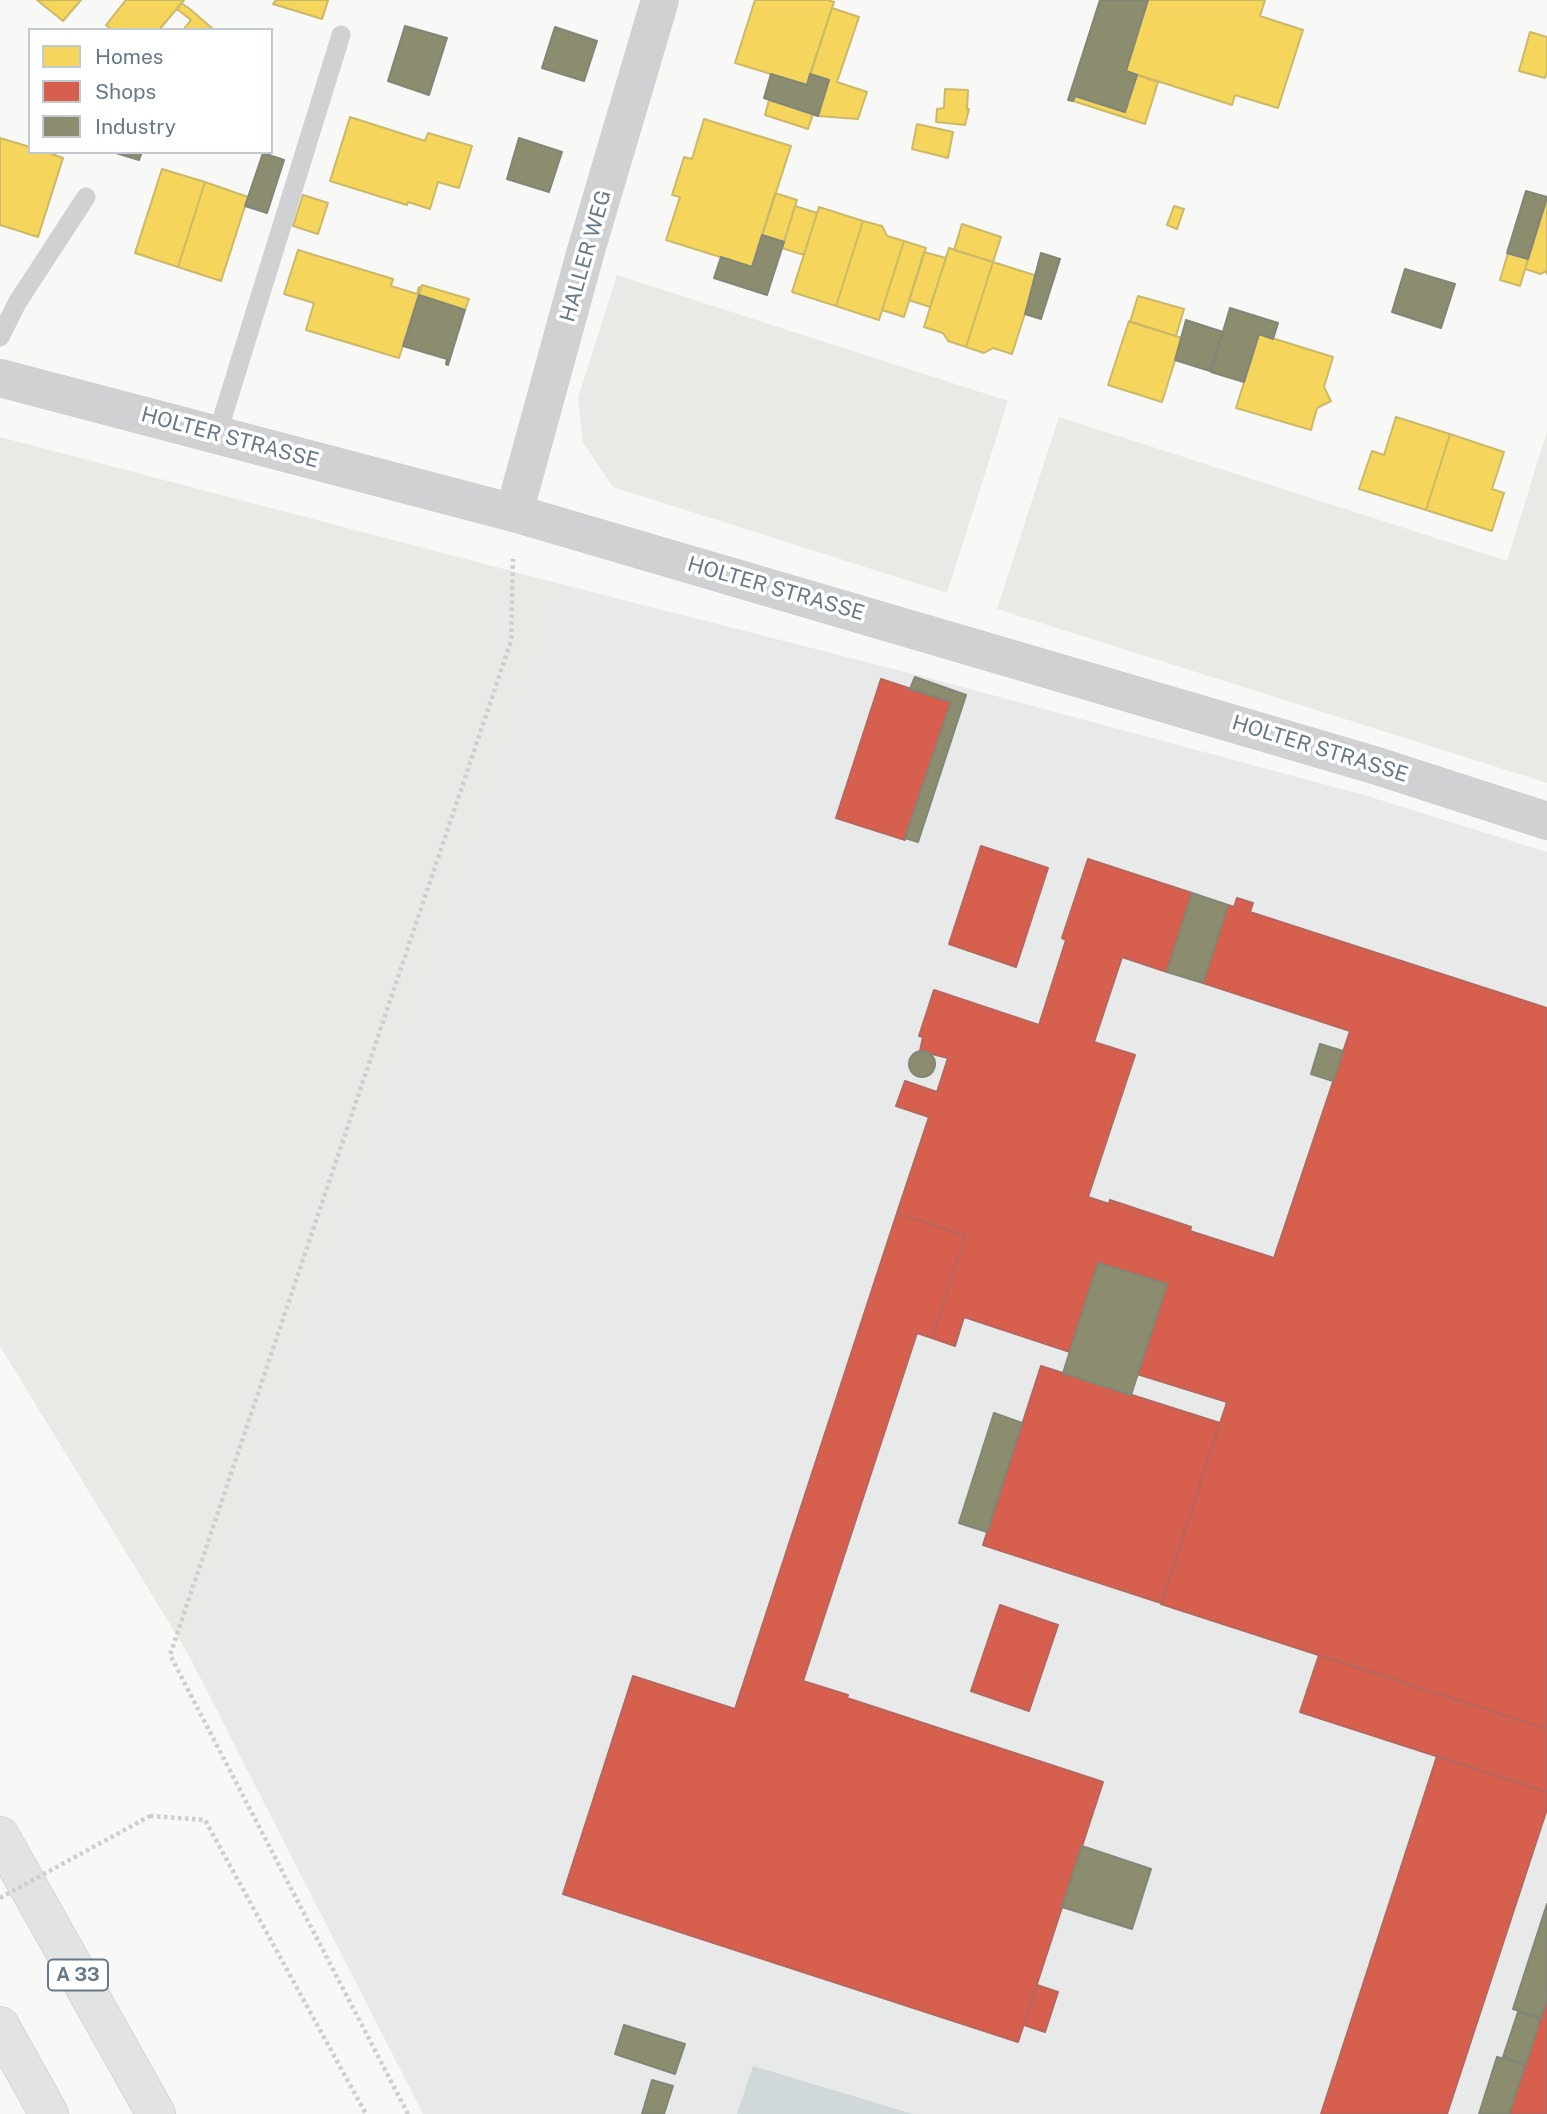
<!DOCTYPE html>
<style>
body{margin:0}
#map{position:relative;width:1547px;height:2114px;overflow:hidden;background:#f8f8f7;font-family:"Public Sans",sans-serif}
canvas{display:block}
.legend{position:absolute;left:28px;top:28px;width:245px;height:126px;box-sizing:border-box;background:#fff;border:2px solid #c2c9cf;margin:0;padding:9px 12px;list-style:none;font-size:21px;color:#677888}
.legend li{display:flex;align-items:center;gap:14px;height:35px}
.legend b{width:35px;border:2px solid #c2c9cf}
</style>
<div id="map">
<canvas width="1547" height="2114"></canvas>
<ul class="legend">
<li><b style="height:19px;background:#f6d55c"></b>Homes</li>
<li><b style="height:19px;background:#d6604d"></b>Shops</li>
<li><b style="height:19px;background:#8c8c6e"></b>Industry</li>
</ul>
</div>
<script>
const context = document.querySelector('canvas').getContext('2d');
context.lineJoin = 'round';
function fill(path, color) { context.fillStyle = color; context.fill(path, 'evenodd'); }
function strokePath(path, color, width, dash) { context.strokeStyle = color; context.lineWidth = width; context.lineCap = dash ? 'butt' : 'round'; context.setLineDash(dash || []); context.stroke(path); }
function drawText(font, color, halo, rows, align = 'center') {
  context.font = font + ' "Public Sans",sans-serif'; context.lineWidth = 7; context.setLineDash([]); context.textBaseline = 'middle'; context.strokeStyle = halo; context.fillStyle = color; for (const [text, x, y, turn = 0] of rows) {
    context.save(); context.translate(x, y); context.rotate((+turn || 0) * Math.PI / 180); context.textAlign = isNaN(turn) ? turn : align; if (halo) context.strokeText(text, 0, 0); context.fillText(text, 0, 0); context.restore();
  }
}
fill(new Path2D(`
 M 561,584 L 925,677 L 1364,795 L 1547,852 L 1547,2114 L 423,2114 L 188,1654 Z`), '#e8eae9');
fill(new Path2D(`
 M 617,275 L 1008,401 L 947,593 L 613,487 L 583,442 L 578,398 Z
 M 1059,417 L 1507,561 L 1547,431 L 1547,783 L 997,609 Z
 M 0,437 L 561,584 L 188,1654 L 0,1346 Z`), '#e8ebe5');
fill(new Path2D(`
 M 753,2066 L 913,2114 L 737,2114 Z`), '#d0d8da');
const homes = new Path2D(`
 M 37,0 L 81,0 L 63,21 Z
 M 126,0 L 184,0 L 159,30 L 112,30 L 106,25 Z
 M 276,0 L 325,0 L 328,1 L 322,19 L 273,4 Z
 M 755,0 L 828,0 L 834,2 L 807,85 L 735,63 Z
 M 1148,0 L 1265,0 L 1260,16 L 1303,30 L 1278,108 L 1235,95 L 1232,105 L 1126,71 Z
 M 181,3 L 190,9 L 214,30 L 183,30 L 191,20 L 177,9 Z
 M 832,8 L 859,17 L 837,82 L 867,92 L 858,119 L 818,116 L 829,80 L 810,74 Z
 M 1530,32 L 1547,37 L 1547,72 L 1545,78 L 1519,71 Z
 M 1137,75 L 1158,82 L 1145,124 L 1073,101 L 1075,96 L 1125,112 Z
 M 945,89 L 968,90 L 967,110 L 969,109 L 965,125 L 936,122 L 937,109 L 944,108 Z
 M 769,100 L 813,114 L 808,129 L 765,115 Z
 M 350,117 L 425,141 L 428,133 L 472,146 L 459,188 L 438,182 L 430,209 L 408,202 L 407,205 L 330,181 Z
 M 704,119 L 791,146 L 752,267 L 666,240 L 680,197 L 672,195 L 684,157 L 692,159 Z
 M 917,124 L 953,132 L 948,158 L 912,149 Z
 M 0,138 L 30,147 L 30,152 L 46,152 L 63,158 L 38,237 L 0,225 Z
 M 162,169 L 205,182 L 178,267 L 135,253 Z
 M 205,182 L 248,197 L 221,281 L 178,267 Z
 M 775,193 L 797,200 L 784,242 L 762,235 Z
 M 303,195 L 328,203 L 318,234 L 293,226 Z
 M 1547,199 L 1547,274 L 1546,271 L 1541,274 L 1525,269 Z
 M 795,206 L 817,213 L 804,255 L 782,248 Z
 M 1174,206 L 1184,209 L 1177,229 L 1167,225 Z
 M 819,207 L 863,221 L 836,306 L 792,292 Z
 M 863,221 L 882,226 L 887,236 L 904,241 L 879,320 L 836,306 Z
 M 962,224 L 1001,237 L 993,262 L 954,250 Z
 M 904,241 L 926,248 L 904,317 L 882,310 Z
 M 949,248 L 993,262 L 966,347 L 948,341 L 943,333 L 924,327 Z
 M 298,250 L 393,279 L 391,286 L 417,294 L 419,287 L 421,288 L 399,358 L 306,330 L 314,303 L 284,294 Z
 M 924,252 L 946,258 L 930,307 L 909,300 Z
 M 1508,253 L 1528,259 L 1520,286 L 1500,280 Z
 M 993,262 L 1037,276 L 1012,354 L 993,348 L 984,353 L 966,347 Z
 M 422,285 L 469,299 L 465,310 L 419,295 Z
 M 1138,296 L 1184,309 L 1176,336 L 1130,322 Z
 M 1129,321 L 1182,338 L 1162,402 L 1108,385 Z
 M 1259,334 L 1333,357 L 1324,387 L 1331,401 L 1317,408 L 1311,430 L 1236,408 Z
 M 1396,417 L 1450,434 L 1426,510 L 1359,489 L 1372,451 L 1384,455 Z
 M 1450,434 L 1504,452 L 1492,489 L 1504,493 L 1492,531 L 1426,510 Z`);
fill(homes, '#f6d55c');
strokePath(homes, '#cbb969', 2);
const shops = new Path2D(`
 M 881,679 L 951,702 L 905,840 L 836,818 Z
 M 981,846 L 1048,868 L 1016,967 L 949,944 Z
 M 1088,859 L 1192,893 L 1167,972 L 1122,957 L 1094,1042 L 1135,1055 L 1088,1197 L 1109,1204 L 1110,1200 L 1191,1227 L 1190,1231 L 1274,1258 L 1350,1031 L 1203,983 L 1228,905 L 1234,907 L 1237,898 L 1253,903 L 1250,912 L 1547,1008 L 1547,1729 L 1161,1604 L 1227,1402 L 1137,1374 L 1167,1284 L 1098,1263 L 1070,1352 L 964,1317 L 955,1346 L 932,1338 L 965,1236 L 897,1213 L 929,1117 L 896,1106 L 905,1081 L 937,1092 L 948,1058 L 920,1051 L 923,1037 L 919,1036 L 934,990 L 1039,1025 L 1066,940 L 1062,938 Z
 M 897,1213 L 965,1236 L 932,1338 L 917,1333 L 803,1681 L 848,1695 L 847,1698 L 1103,1782 L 1018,2042 L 563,1894 L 633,1676 L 735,1709 Z
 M 1041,1366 L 1220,1423 L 1161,1603 L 983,1545 Z
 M 1000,1605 L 1058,1625 L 1029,1711 L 971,1691 Z
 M 1319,1655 L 1547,1729 L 1547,1792 L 1300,1712 Z
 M 1437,1756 L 1547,1792 L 1547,1809 L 1447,2114 L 1321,2114 Z
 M 1037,1985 L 1058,1992 L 1045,2032 L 1024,2025 Z
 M 1547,1998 L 1547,2114 L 1509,2114 L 1541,2018 Z`);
fill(shops, '#d6604d');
strokePath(shops, '#b5675f', 2);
const industry = new Path2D(`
 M 1100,0 L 1148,0 L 1126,71 L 1137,75 L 1125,112 L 1075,96 L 1073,101 L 1068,100 Z
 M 405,26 L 447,38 L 429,95 L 388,81 Z
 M 555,27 L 597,41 L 584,81 L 542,68 Z
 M 771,74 L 807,85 L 810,74 L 829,80 L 818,116 L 764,98 Z
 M 519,138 L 562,152 L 549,192 L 507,179 Z
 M 113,152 L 142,152 L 139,160 Z
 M 263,153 L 284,160 L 267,213 L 245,206 Z
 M 1526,191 L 1547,197 L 1528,259 L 1507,253 Z
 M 762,235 L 784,242 L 767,295 L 714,278 L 721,257 L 752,267 Z
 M 1041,253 L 1060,259 L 1041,319 L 1025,314 Z
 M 1405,269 L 1455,284 L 1441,328 L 1392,312 Z
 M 419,295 L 465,310 L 448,365 L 446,364 L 447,359 L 403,346 Z
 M 1230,308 L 1278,323 L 1273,339 L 1259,334 L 1244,382 L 1211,372 Z
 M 1186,320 L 1223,332 L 1210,371 L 1175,360 Z
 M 915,677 L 966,695 L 918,842 L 905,838 L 951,702 L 910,689 Z
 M 1192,893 L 1228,905 L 1203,983 L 1167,972 Z
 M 1320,1044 L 1343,1051 L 1333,1081 L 1311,1074 Z
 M909 1064a13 13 0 1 1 26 0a13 13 0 1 1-26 0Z
 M 1098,1263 L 1167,1284 L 1131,1395 L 1063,1373 Z
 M 994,1413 L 1022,1423 L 987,1532 L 959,1523 Z
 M 1082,1846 L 1151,1869 L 1132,1929 L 1062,1907 Z
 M 1547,1904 L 1547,1998 L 1541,2018 L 1513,2009 Z
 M 1518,2012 L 1540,2019 L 1526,2064 L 1503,2057 Z
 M 624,2025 L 685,2044 L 675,2074 L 615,2054 Z
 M 1497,2057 L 1525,2065 L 1509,2114 L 1479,2114 Z
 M 652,2080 L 673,2086 L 664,2114 L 642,2114 Z`);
fill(industry, '#8c8c6e');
strokePath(industry, '#818676', 2);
const motorway = new Path2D(`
 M 0,1836 L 156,2114
 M 0,2026 L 49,2114`);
strokePath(motorway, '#d4d5d5', 40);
strokePath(new Path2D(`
 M 150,1816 L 205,1820 L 366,2114
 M 408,2114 L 170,1655 L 511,641 L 513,559`), '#cecece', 4.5, [3.5, 3.5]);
strokePath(new Path2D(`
 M 0,337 L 17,303 L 86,197
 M 217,435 L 341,35`), '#cfd1d2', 19);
strokePath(new Path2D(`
 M 514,513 L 585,254 L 660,0`), '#cfd1d2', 38);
strokePath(new Path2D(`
 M 0,378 L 514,513 L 1374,765 L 1547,821`), '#cfd1d2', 38);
strokePath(motorway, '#e2e3e3', 38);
strokePath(new Path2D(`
 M 0,1898 L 150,1816`), '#cecece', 4.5, [3.5, 3.5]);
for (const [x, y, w] of [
 [78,1975,60]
]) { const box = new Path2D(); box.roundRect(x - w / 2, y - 15.5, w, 31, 5); context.fillStyle = '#fff'; context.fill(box); strokePath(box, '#677888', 2); }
drawText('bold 19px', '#677888', null, [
 ["A 33",78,1975]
]);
drawText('21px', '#677888', '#fff', [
 ["HALLER WEG",586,256,-74],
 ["HOLTER STRASSE",230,438,15],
 ["HOLTER STRASSE",776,589,16],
 ["HOLTER STRASSE",1320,749,17]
]);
</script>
